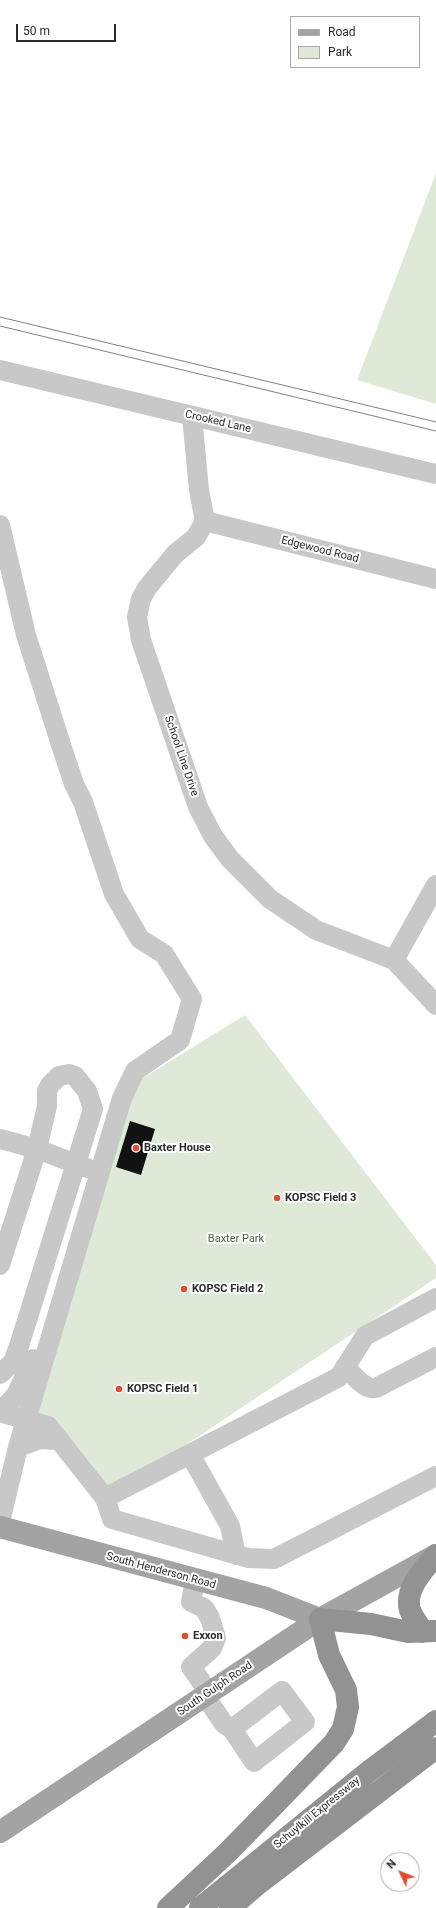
<!DOCTYPE html>
<style>
body{margin:0}
#map{position:relative;width:436px;height:1908px;overflow:hidden;background:#fff;font-family:Roboto,sans-serif}
canvas{display:block}
.legend{position:absolute;left:290px;top:16px;width:130px;height:52px;box-sizing:border-box;background:#fff;border:1px solid #aaa;margin:0;padding:5px 7px;list-style:none;font-size:12px;color:#2b2b2b}
.legend li{display:flex;align-items:center;gap:8px;height:20px}
.legend b{width:20px;border:1px solid #aaa}
.north{position:absolute;left:380px;top:1852px;width:40px;height:40px;box-sizing:border-box;background:#fff;border:1px solid #aaa;border-radius:50%;rotate:313deg;font-size:11px;font-weight:700;line-height:16px;text-align:center;color:#2b2b2b}
.north::after{content:'';display:block;margin:auto;width:14px;height:18px;background:#e14b2f;clip-path:polygon(50% 0,100% 100%,50% 72%,0 100%)}
.scale{position:absolute;left:16px;top:24px;width:100px;height:18px;box-sizing:border-box;border:2px solid #2b2b2b;border-top:0;padding-left:5px;font-size:12px;line-height:14px;white-space:nowrap;color:#2b2b2b;-webkit-text-stroke:3px #fff;paint-order:stroke}
</style>
<div id="map">
<canvas width="436" height="1908"></canvas>
<ul class="legend">
<li><b style="height:5px;background:#a3a3a3"></b>Road</li>
<li><b style="height:11px;background:#dee9d8"></b>Park</li>
</ul>
<div class="north">N</div>
<div class="scale">50 m</div>
</div>
<script>
const context = document.querySelector('canvas').getContext('2d');
context.lineJoin = 'round';
function fill(path, color) { context.fillStyle = color; context.fill(path, 'evenodd'); }
function strokePath(path, color, width, dash) { context.strokeStyle = color; context.lineWidth = width; context.lineCap = dash ? 'butt' : 'round'; context.setLineDash(dash || []); context.stroke(path); }
function drawText(font, color, halo, rows, align = 'center') {
  context.font = font + ' Roboto,sans-serif'; context.lineWidth = 4; context.setLineDash([]); context.textBaseline = 'middle'; context.strokeStyle = halo; context.fillStyle = color; for (const [text, x, y, turn = 0] of rows) {
    context.save(); context.translate(x, y); context.rotate((+turn || 0) * Math.PI / 180); context.textAlign = isNaN(turn) ? turn : align; if (halo) context.strokeText(text, 0, 0); context.fillText(text, 0, 0); context.restore();
  }
}
fill(new Path2D(`
 M 436,173 L 436,404 L 357,380 Z
 M 245,1015 L 436,1265 L 436,1278 L 109,1496 L 31,1418 L 135,1083 Z`), '#dee9d8');
fill(new Path2D(`
 M 130,1121 L 155,1129 L 141,1175 L 116,1167 Z`), '#121212');
strokePath(new Path2D(`
 M 0,370 L 436,474
 M 192,416 L 199,490 L 205,521 L 196,537 L 175,554 L 147,588 L 141,599 L 137,617 L 141,640 L 198,807 L 213,836 L 230,859 L 270,899 L 316,930 L 394,960 L 436,1005
 M 205,521 L 436,579
 M 0,525 L 26,635 L 63,751 L 74,784 L 83,802 L 114,894 L 140,939 L 164,954 L 192,999 L 180,1040 L 135,1071 L 122,1098 L 18,1447 L 0,1522
 M 394,960 L 436,885
 M 0,1139 L 37,1149 L 87,1168
 M 0,1265 L 37,1149 L 47,1106 L 47,1091 L 50,1085 L 59,1076 L 69,1074 L 75,1076 L 87,1091 L 93,1109 L 19,1346 L 13,1362 L 0,1374
 M 345,1367 C 354,1375 364,1390 376,1388 L 436,1357
 M 0,1409 L 8,1404 L 16,1395 L 33,1359
 M 0,1412 L 48,1426 L 105,1498 L 339,1377 L 365,1336 L 436,1298
 M 18,1447 L 40,1439 L 57,1440
 M 190,1454 L 230,1526 L 236,1555
 M 105,1498 L 112,1519 L 248,1558 L 274,1559 L 436,1476
 M 195,1580 L 191,1602 L 204,1608 L 210,1618 L 216,1638 L 212,1648 L 191,1667 L 209,1693
 M 205,1696 L 224,1724 L 232,1729 L 254,1762 L 305,1722 L 282,1691 L 232,1729`), '#c8c8c8', 20);
strokePath(new Path2D(`
 M 0,1527 L 266,1598 L 320,1619
 M 0,1832 L 320,1619 L 436,1555`), '#a3a3a3', 22);
strokePath(new Path2D(`
 M 423,1632 C 419,1625 413,1618 410,1610 C 404,1590 423,1570 436,1555
 M 168,1908 L 227,1853 L 275,1804 L 334,1743 L 343,1729 L 348,1707 L 346,1690 L 329,1655 L 320,1619 L 371,1624 L 408,1632 L 436,1631
 M 200,1908 L 368,1772 L 436,1721
 M 230,1908 L 258,1884 L 436,1748`), '#929292', 22);
strokePath(new Path2D(`
 M 0,317 L 436,422
 M 0,326 L 436,431`), '#808080', 1);
for (const [x, y, r, color] of [
 [136,1148,4,"#e14b2f"],
 [277,1198,4,"#e14b2f"],
 [184,1289,4,"#e14b2f"],
 [119,1389,4,"#e14b2f"],
 [185,1636,4,"#e14b2f"]
]) { const dot = new Path2D(); dot.arc(x, y, r, 0, 2 * Math.PI); context.fillStyle = color; context.fill(dot); strokePath(dot, '#fff', 1.5); }
drawText('11px', '#2b2b2b', '#fff', [
 ["Crooked Lane",218,422,13],
 ["Edgewood Road",320,550,14],
 ["School Line Drive",181,756,71],
 ["South Henderson Road",161,1571,15],
 ["South Gulph Road",215,1689,-34],
 ["Schuylkill Expressway",317,1813,-39]
]);
drawText('bold 11px', '#2b2b2b', '#fff', [
 ["Baxter House",144,1148],
 ["KOPSC Field 3",285,1198],
 ["KOPSC Field 2",192,1289],
 ["KOPSC Field 1",127,1389],
 ["Exxon",193,1636]
], 'left');
drawText('11px', '#44653a', '#fff', [
 ["Baxter Park",236,1239]
]);
</script>
